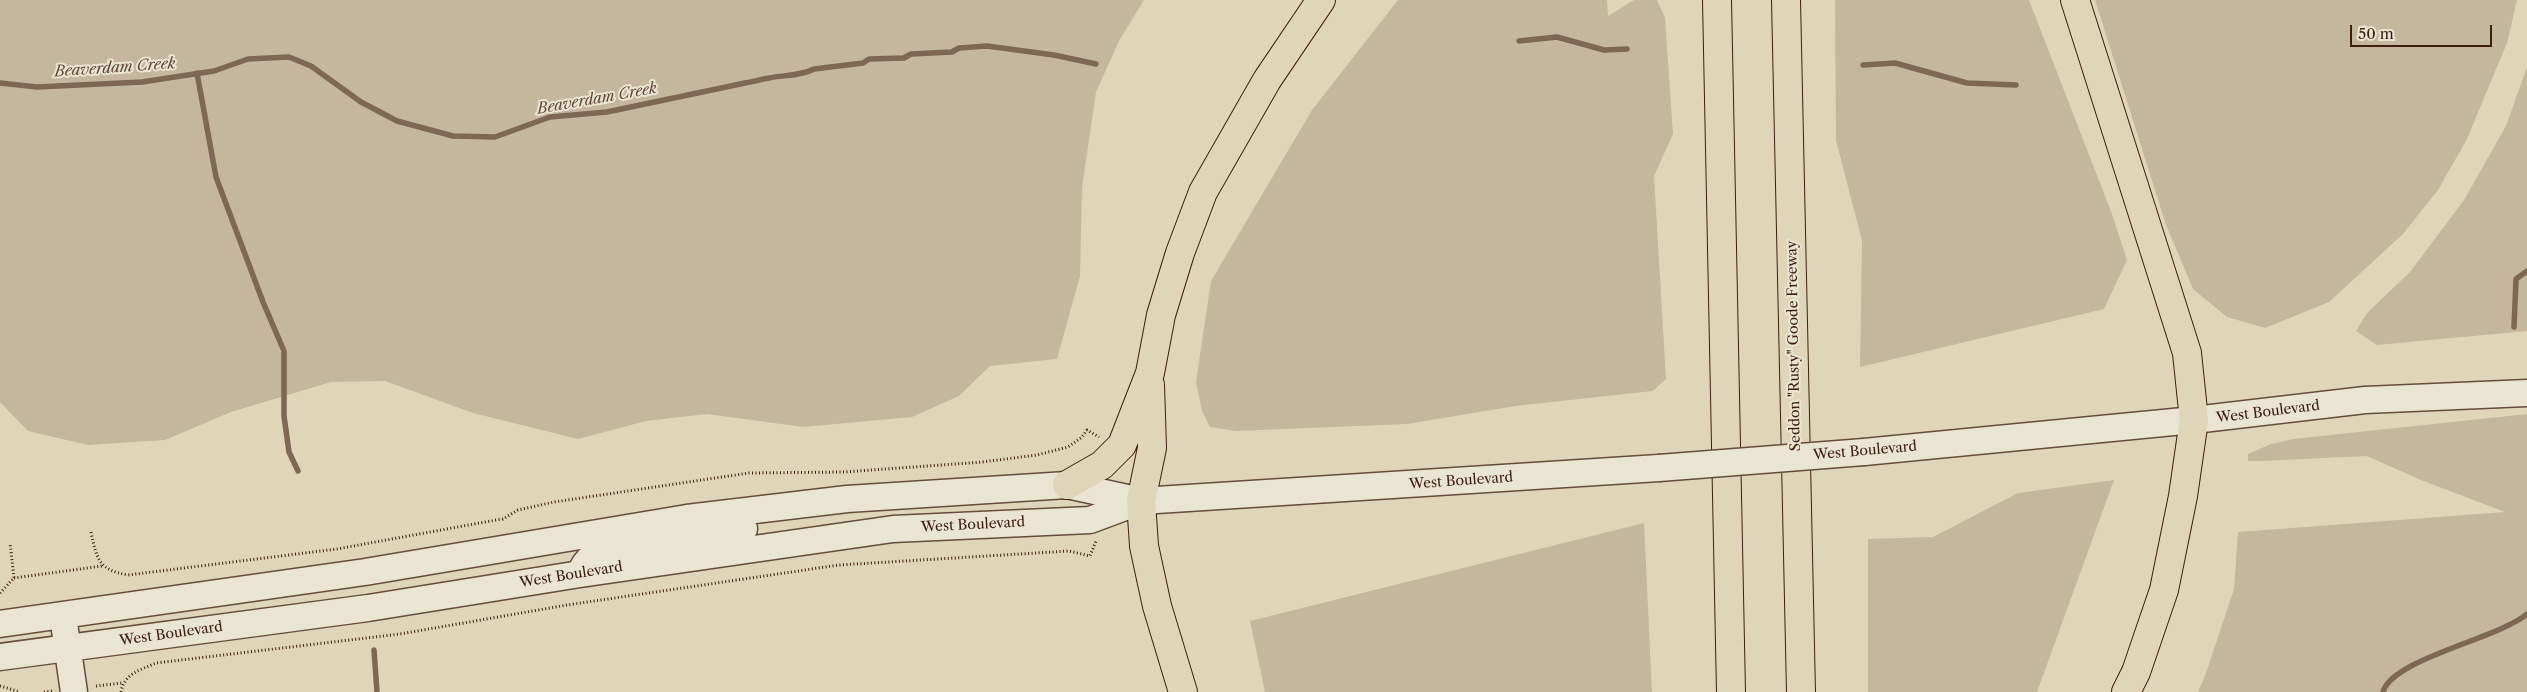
<!DOCTYPE html>
<style>
body{margin:0}
#map{position:relative;width:2527px;height:692px;overflow:hidden;background:#dfd6ba;font-family:"Libre Caslon Text",serif}
canvas{display:block}
.scale{position:absolute;left:2350px;top:25px;width:142px;height:22px;box-sizing:border-box;border:2px solid #3e1e11;border-top:0;padding-left:6px;font-size:15px;line-height:18px;white-space:nowrap;color:#3e1e11;-webkit-text-stroke:4px #eae4d2;paint-order:stroke}
</style>
<div id="map">
<canvas width="2527" height="692"></canvas>
<div class="scale">50 m</div>
</div>
<script>
const context = document.querySelector('canvas').getContext('2d');
context.lineJoin = 'round';
function fill(path, color) { context.fillStyle = color; context.fill(path, 'evenodd'); }
function strokePath(path, color, width, dash) { context.strokeStyle = color; context.lineWidth = width; context.lineCap = dash ? 'butt' : 'round'; context.setLineDash(dash || []); context.stroke(path); }
function drawText(font, color, halo, rows, align = 'center') {
  context.font = font + ' "Libre Caslon Text",serif'; context.lineWidth = 4; context.setLineDash([]); context.textBaseline = 'middle'; context.strokeStyle = halo; context.fillStyle = color; for (const [text, x, y, turn = 0] of rows) {
    context.save(); context.translate(x, y); context.rotate((+turn || 0) * Math.PI / 180); context.textAlign = isNaN(turn) ? turn : align; if (halo) context.strokeText(text, 0, 0); context.fillText(text, 0, 0); context.restore();
  }
}
fill(new Path2D(`
 M 0,0 L 1144,0 L 1119,41 L 1096,92 L 1082,188 L 1080,276 L 1057,359 L 990,366 L 959,396 L 912,417 L 803,427 L 707,414 L 646,421 L 578,439 L 473,413 L 385,381 L 331,382 L 231,412 L 165,440 L 88,445 L 28,431 L 0,402 Z
 M 1398,0 L 1607,0 L 1608,16 L 1634,0 L 1657,0 L 1665,18 L 1673,134 L 1654,176 L 1666,379 L 1653,391 L 1515,406 L 1407,424 L 1236,431 L 1210,427 L 1202,411 L 1196,382 L 1211,281 L 1312,110 Z
 M 1835,0 L 2029,0 L 2112,214 L 2127,260 L 2104,309 L 1860,367 L 1862,241 L 1836,140 Z
 M 2095,0 L 2517,0 L 2507,43 L 2467,139 L 2438,190 L 2403,234 L 2329,302 L 2265,328 L 2227,317 L 2193,289 L 2166,225 Z
 M 2527,67 L 2527,331 L 2377,345 L 2356,331 L 2367,313 L 2410,272 L 2464,200 L 2506,126 Z
 M 2527,414 L 2527,692 L 2198,692 L 2206,673 L 2234,589 L 2238,532 L 2505,512 L 2421,480 L 2367,456 L 2262,461 L 2248,461 L 2248,454 L 2271,444 L 2293,439 Z
 M 2114,480 L 2037,692 L 1868,692 L 1868,539 L 1933,537 L 2018,493 Z
 M 1644,523 L 1652,692 L 1265,692 L 1250,621 Z`), '#c4b79d');
strokePath(new Path2D(`
 M 1519,41 L 1557,37 L 1604,50 L 1627,49
 M 1863,65 L 1895,63 L 1967,83 L 2016,85
 M 197,73 L 216,177 L 263,302 L 284,351 L 284,416 L 289,452 L 298,471
 M 0,83 L 37,87 L 142,82 L 214,71 L 248,59 L 289,57 L 311,66 L 361,102 L 397,121 L 453,136 L 495,137 L 550,117 L 607,112 L 745,83 C 755,82 761,79 769,78 C 784,75 801,76 814,69 L 863,63 L 869,59 L 904,58 L 911,54 L 952,52 L 959,48 L 987,46 L 1054,55 L 1096,64
 M 2514,327 L 2516,279 L 2527,271
 M 374,650 L 377,692
 M 2383,692 C 2392,659 2497,639 2527,614`), '#7e6754', 5.5);
const minor = new Path2D(`
 M 1864,452 L 2194,420 L 2365,400 L 2527,393
 M 580,574 C 586,556 597,553 614,548 L 744,529
 M 0,624 L 365,572 L 687,518 L 847,499 L 1067,485 L 1141,501
 M 65,630 L 74,692
 M 0,657 L 368,608 L 580,574 L 893,529 L 1090,520 L 1141,501 L 1659,468`);
const highway = new Path2D(`
 M 1717,0 L 1731,692
 M 1786,0 L 1801,692
 M 2075,0 L 2187,353 L 2194,420 L 2183,496 L 2164,590 L 2136,672 L 2126,692
 M 1150,385 L 1152,448 L 1141,501 L 1144,546 L 1157,606 L 1183,692
 M 1067,485 L 1102,465 L 1122,445 L 1150,373 L 1161,315 L 1180,253 L 1203,192 L 1267,80 L 1321,0`);
strokePath(minor, '#664c3b', 29);
strokePath(highway, '#3e1e11', 30);
strokePath(new Path2D(`
 M 91,532 C 97,560 99,570 128,575 L 337,549 L 496,520 L 503,519 L 518,510 L 554,502 L 749,473 L 844,472 L 982,462 L 1037,455 L 1068,447 L 1082,437 L 1087,430 L 1099,437
 M 14,578 L 102,566
 M 0,593 L 14,578 L 10,543
 M 0,686 L 20,692
 M 96,686 L 122,683
 M 44,692 L 52,691
 M 121,692 C 124,674 140,670 156,663 L 400,634 L 567,605 L 839,565 L 1069,551 L 1090,556 L 1096,541`), '#3e1e11', 3, [1, 2.5]);
strokePath(minor, '#eae4d2', 26);
strokePath(highway, '#dfd6ba', 28);
const minorBridge = new Path2D(`
 M 1659,468 L 1864,452`);
strokePath(minorBridge, '#664c3b', 29, []);
strokePath(minorBridge, '#eae4d2', 26);
drawText('14px', '#3e1e11', '#eae4d2', [
 ["Seddon \"Rusty\" Goode Freeway",1794,346,-91],
 ["West Boulevard",2268,412,-7],
 ["West Boulevard",1865,451,-5],
 ["West Boulevard",1461,481,-4],
 ["West Boulevard",973,525,-3],
 ["West Boulevard",571,575,-9],
 ["West Boulevard",171,634,-8]
]);
drawText('italic 15px', '#634838', '#eae4d2', [
 ["Beaverdam Creek",115,68,-4],
 ["Beaverdam Creek",597,99,-10]
]);
</script>
